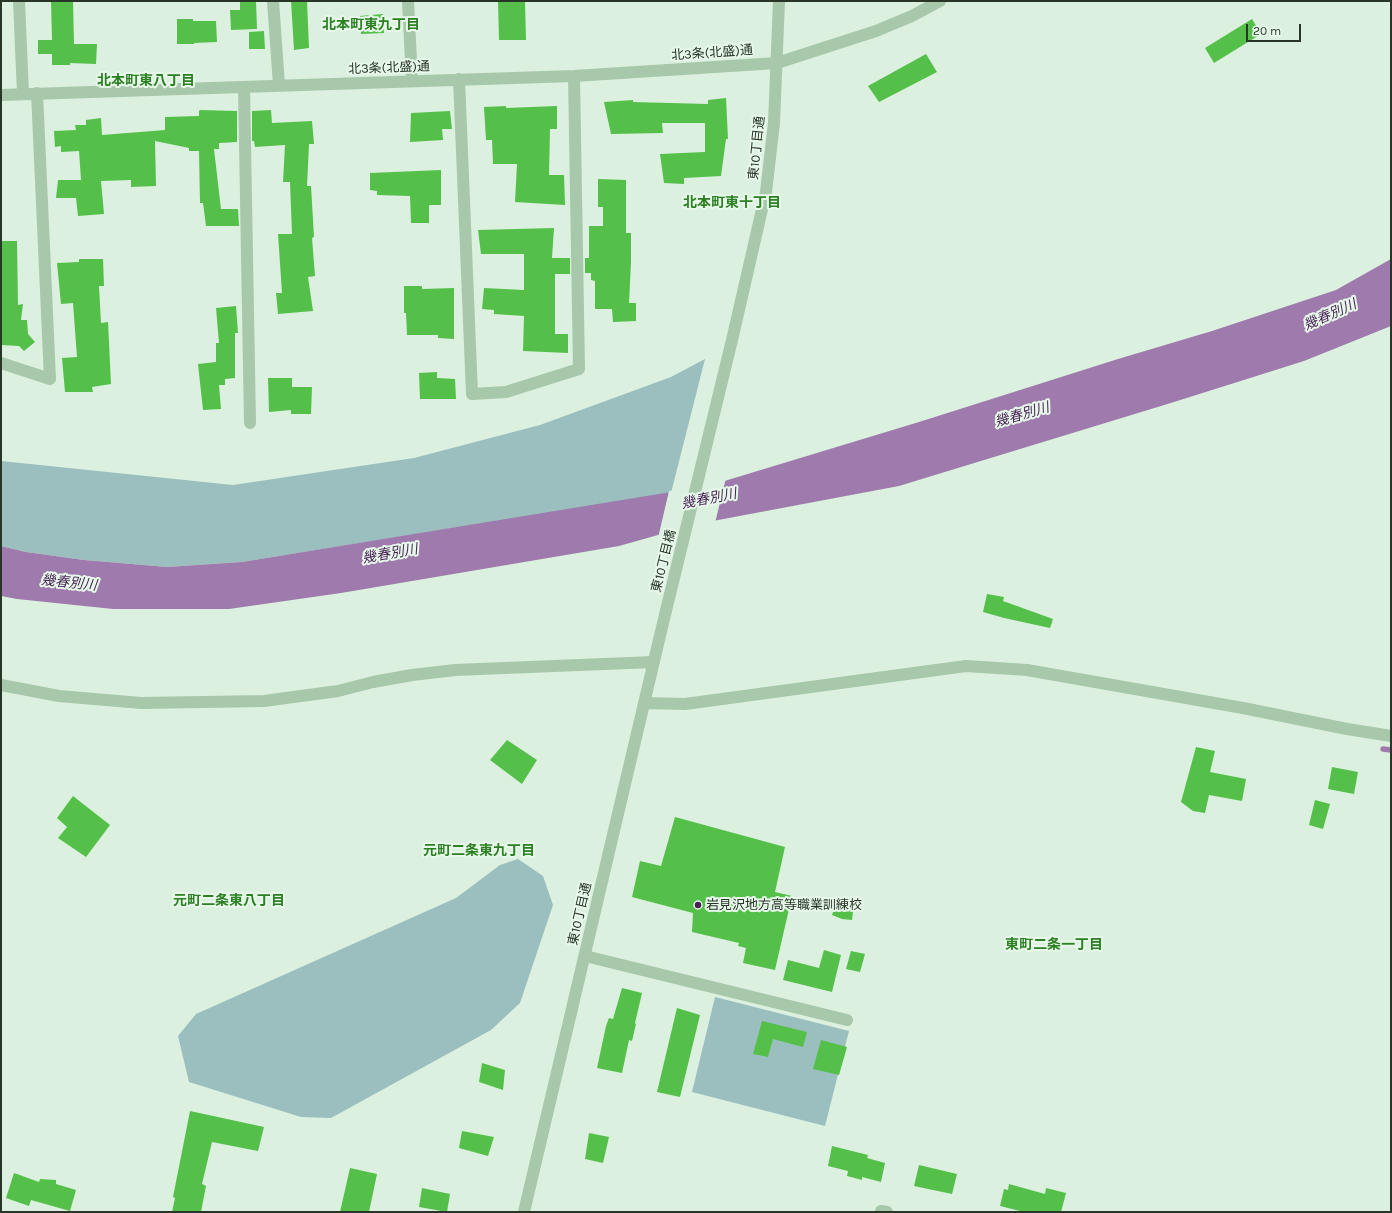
<!DOCTYPE html>
<meta charset="utf-8">
<style>
body{margin:0}
#map{position:relative;width:1392px;height:1213px;overflow:hidden;background:#dbf0df;font-family:Karla,sans-serif}
canvas{display:block}
.frame{position:absolute;inset:0;border:2px solid #283527;pointer-events:none}
.scale{position:absolute;left:1246px;top:24px;width:55px;height:18px;box-sizing:border-box;border:2px solid #283527;border-top:0;padding-left:5px;font-size:12px;line-height:14px;white-space:nowrap;color:#283527;-webkit-text-stroke:3px #e7f8ea;paint-order:stroke}
</style>
<div id="map">
<canvas width="1392" height="1213"></canvas>
<div class="frame"></div>
<div class="scale">20 m</div>
</div>
<script>
const context = document.querySelector('canvas').getContext('2d');
context.lineJoin = 'round';
function fill(path, color) { context.fillStyle = color; context.fill(path, 'evenodd'); }
function strokePath(path, color, width, dash) { context.strokeStyle = color; context.lineWidth = width; context.lineCap = dash ? 'butt' : 'round'; context.setLineDash(dash || []); context.stroke(path); }
function drawText(font, color, halo, rows, align = 'center') {
  context.font = font + ' Karla,"Noto Sans JP",sans-serif'; context.lineWidth = 4; context.setLineDash([]); context.textBaseline = 'middle'; context.strokeStyle = halo; context.fillStyle = color; for (const [text, x, y, turn = 0] of rows) {
    context.save(); context.translate(x, y); context.rotate((+turn || 0) * Math.PI / 180); context.textAlign = isNaN(turn) ? turn : align; if (halo) context.strokeText(text, 0, 0); context.fillText(text, 0, 0); context.restore();
  }
}
fill(new Path2D(`
 M 705,359 L 671,493 L 242,562 L 167,567 L 84,560 L 26,552 L 1,546 L 1,461 L 233,485 L 414,458 L 540,425 L 671,377 Z
 M 518,859 L 543,876 L 553,905 L 520,1003 L 491,1030 L 331,1118 L 301,1117 L 189,1082 L 178,1036 L 196,1014 L 456,898 L 500,865 Z
 M 715,997 L 849,1031 L 825,1126 L 692,1092 Z`), '#9bbfbf');
fill(new Path2D(`
 M 1391,259 L 1391,326 L 1304,361 L 1174,402 L 899,486 L 697,524 L 619,546 L 341,593 L 229,609 L 113,609 L 17,599 L 1,596 L 1,546 L 26,552 L 84,560 L 167,567 L 242,562 L 708,486 L 919,422 L 1118,359 L 1212,331 L 1336,290 Z`), '#9e7bac');
fill(new Path2D(`
 M 726,478 L 715,523 L 698,526 L 658,538 L 669,491 L 708,484 Z`), '#dbf0df');
strokePath(new Path2D(`
 M 1383,749 L 1391,750`), '#9e7bac', 5.5);
fill(new Path2D(`
 M 51,1 L 73,1 L 74,44 L 97,44 L 96,64 L 70,63 L 70,65 L 52,65 L 52,54 L 38,54 L 38,40 L 52,40 Z
 M 240,1 L 256,1 L 257,29 L 231,30 L 230,10 L 240,10 Z
 M 291,1 L 307,1 L 309,48 L 294,50 Z
 M 498,1 L 525,1 L 526,40 L 499,40 Z
 M 383,14 L 384,33 L 361,34 L 360,16 Z
 M 177,19 L 193,19 L 193,21 L 216,21 L 217,42 L 194,43 L 194,44 L 177,44 Z
 M 1252,19 L 1261,34 L 1214,63 L 1205,48 Z
 M 264,31 L 265,49 L 249,49 L 249,32 Z
 M 926,54 L 937,72 L 879,102 L 868,86 Z
 M 726,98 L 728,139 L 726,139 L 721,176 L 684,178 L 684,184 L 664,183 L 660,154 L 705,152 L 705,123 L 662,123 L 663,133 L 611,134 L 604,102 L 633,100 L 633,102 L 708,104 L 708,100 Z
 M 506,106 L 506,108 L 557,106 L 557,129 L 550,129 L 549,175 L 564,175 L 565,205 L 515,202 L 517,164 L 493,164 L 492,140 L 486,140 L 484,107 Z
 M 200,110 L 237,111 L 237,142 L 219,143 L 219,149 L 214,149 L 221,209 L 238,209 L 239,226 L 206,226 L 203,203 L 200,203 L 199,151 L 189,151 L 189,148 L 155,141 L 156,186 L 131,187 L 131,180 L 101,181 L 104,214 L 78,216 L 76,198 L 56,198 L 58,180 L 81,180 L 79,151 L 61,152 L 61,146 L 55,147 L 54,131 L 76,130 L 75,125 L 86,125 L 86,120 L 101,118 L 102,135 L 165,130 L 165,117 L 199,116 L 199,111 Z
 M 271,110 L 272,123 L 312,121 L 314,144 L 309,144 L 307,186 L 311,186 L 314,237 L 312,238 L 315,276 L 308,277 L 313,311 L 278,314 L 276,293 L 282,293 L 278,234 L 292,234 L 290,182 L 283,182 L 285,145 L 255,147 L 254,141 L 252,141 L 252,111 Z
 M 450,111 L 452,129 L 442,129 L 443,140 L 410,142 L 411,113 Z
 M 441,170 L 441,205 L 429,205 L 429,223 L 411,223 L 410,196 L 377,195 L 377,191 L 370,190 L 370,173 Z
 M 598,179 L 626,180 L 626,233 L 631,233 L 631,262 L 629,303 L 636,303 L 636,321 L 613,322 L 612,309 L 595,309 L 595,281 L 591,280 L 591,273 L 585,273 L 585,258 L 589,258 L 589,226 L 603,226 L 603,207 L 598,207 Z
 M 554,228 L 552,258 L 570,258 L 570,274 L 555,274 L 555,334 L 568,334 L 568,353 L 523,351 L 524,316 L 494,314 L 494,310 L 482,309 L 484,288 L 524,290 L 524,254 L 481,254 L 478,230 Z
 M 1,241 L 17,241 L 18,305 L 23,304 L 21,320 L 27,320 L 28,334 L 35,342 L 24,351 L 19,346 L 1,345 Z
 M 79,259 L 103,259 L 104,286 L 99,286 L 101,323 L 108,322 L 111,384 L 92,387 L 93,392 L 65,392 L 62,358 L 77,357 L 73,303 L 61,304 L 57,263 L 79,262 Z
 M 404,286 L 422,286 L 422,289 L 454,288 L 454,339 L 438,338 L 438,335 L 407,335 L 406,313 L 404,313 Z
 M 236,306 L 238,333 L 235,333 L 235,378 L 225,379 L 225,385 L 219,385 L 221,409 L 203,410 L 198,364 L 216,362 L 216,343 L 219,343 L 216,308 Z
 M 437,372 L 437,378 L 455,379 L 456,399 L 420,399 L 419,373 Z
 M 268,378 L 292,378 L 292,387 L 312,387 L 311,414 L 291,414 L 291,410 L 269,412 Z
 M 987,594 L 1004,597 L 1003,601 L 1053,619 L 1050,628 L 1004,618 L 983,612 Z
 M 507,740 L 537,760 L 522,784 L 490,760 Z
 M 1196,747 L 1215,751 L 1210,772 L 1246,779 L 1242,801 L 1209,795 L 1205,813 L 1193,811 L 1181,802 Z
 M 1332,767 L 1358,772 L 1354,794 L 1328,789 Z
 M 73,796 L 110,825 L 86,857 L 58,838 L 67,827 L 57,818 Z
 M 1315,800 L 1330,804 L 1323,829 L 1309,825 Z
 M 675,817 L 785,847 L 775,892 L 792,896 L 775,970 L 743,963 L 746,948 L 738,946 L 739,943 L 692,932 L 693,913 L 632,897 L 640,861 L 661,866 Z
 M 837,901 L 854,903 L 852,920 L 842,919 L 832,915 Z
 M 824,950 L 841,955 L 832,992 L 783,980 L 788,960 L 819,968 Z
 M 851,951 L 865,954 L 860,972 L 846,969 Z
 M 622,988 L 642,993 L 635,1023 L 636,1024 L 632,1041 L 629,1040 L 622,1073 L 597,1068 L 606,1026 L 609,1018 L 613,1019 Z
 M 677,1008 L 700,1015 L 680,1097 L 657,1092 Z
 M 762,1021 L 807,1032 L 803,1047 L 773,1039 L 768,1057 L 753,1054 Z
 M 821,1040 L 847,1047 L 839,1075 L 813,1069 Z
 M 482,1063 L 505,1070 L 503,1090 L 479,1082 Z
 M 190,1111 L 264,1127 L 258,1151 L 212,1142 L 202,1184 L 206,1186 L 201,1212 L 172,1212 L 175,1198 L 173,1197 Z
 M 462,1131 L 494,1137 L 488,1156 L 459,1148 Z
 M 589,1133 L 609,1137 L 603,1163 L 585,1159 Z
 M 832,1146 L 868,1155 L 867,1158 L 885,1163 L 881,1182 L 862,1177 L 862,1180 L 847,1176 L 848,1171 L 828,1166 Z
 M 919,1165 L 957,1174 L 952,1194 L 914,1186 Z
 M 350,1168 L 377,1174 L 369,1212 L 340,1212 Z
 M 14,1173 L 39,1182 L 40,1179 L 56,1180 L 56,1184 L 76,1190 L 70,1211 L 31,1200 L 29,1206 L 6,1198 Z
 M 1009,1184 L 1045,1194 L 1046,1188 L 1066,1193 L 1061,1212 L 1024,1212 L 1000,1206 L 1004,1189 L 1008,1190 Z
 M 422,1188 L 450,1194 L 447,1212 L 419,1207 Z`), '#54c049');
strokePath(new Path2D(`
 M 19,1 L 23,94
 M 273,1 L 279,85
 M 408,1 L 412,81
 M 459,79 L 472,394 L 506,392 L 579,369 L 574,76
 M 244,87 L 250,423
 M 1,95 L 574,76 L 777,63 L 876,31 L 912,16 L 940,1
 M 1,363 L 50,379 L 37,93
 M 1,685 L 59,696 L 141,703 L 264,701 L 338,691 L 373,682 L 412,675 L 455,670 L 654,662
 M 645,703 L 685,704 L 966,666 L 1027,670 L 1243,708 L 1347,729 L 1391,736
 M 585,956 L 847,1020
 M 524,1212 L 663,623 L 732,340 L 766,192 L 774,123 L 779,1
 M 881,1212 L 881,1211 L 887,1212`), '#a7c8ab', 12);
for (const [x, y, r, color] of [
 [698,905,4,"#461f54"]
]) { const dot = new Path2D(); dot.arc(x, y, r, 0, 2 * Math.PI); context.fillStyle = color; context.fill(dot); strokePath(dot, '#e7f8ea', 1.5); }
drawText('13px', '#283527', '#e7f8ea', [
 ["北3条(北盛)通",712,53,-4],
 ["北3条(北盛)通",389,68,-2],
 ["東10丁目通",757,148,-84],
 ["東10丁目橋",664,561,-76],
 ["東10丁目通",580,914,-77]
]);
drawText('13px', '#283527', '#e7f8ea', [
 ["岩見沢地方高等職業訓練校",706,905]
], 'left');
drawText('bold 14px', '#2d8024', '#e7f8ea', [
 ["北本町東九丁目",371,25],
 ["北本町東八丁目",146,81],
 ["北本町東十丁目",732,203],
 ["元町二条東九丁目",479,851],
 ["元町二条東八丁目",229,901],
 ["東町二条一丁目",1054,945]
]);
drawText('italic 14px', '#461f54', '#e7f8ea', [
 ["幾春別川",1330,315,-24],
 ["幾春別川",1022,415,-16],
 ["幾春別川",709,499,-11],
 ["幾春別川",390,554,-10],
 ["幾春別川",69,583,6]
]);
</script>
